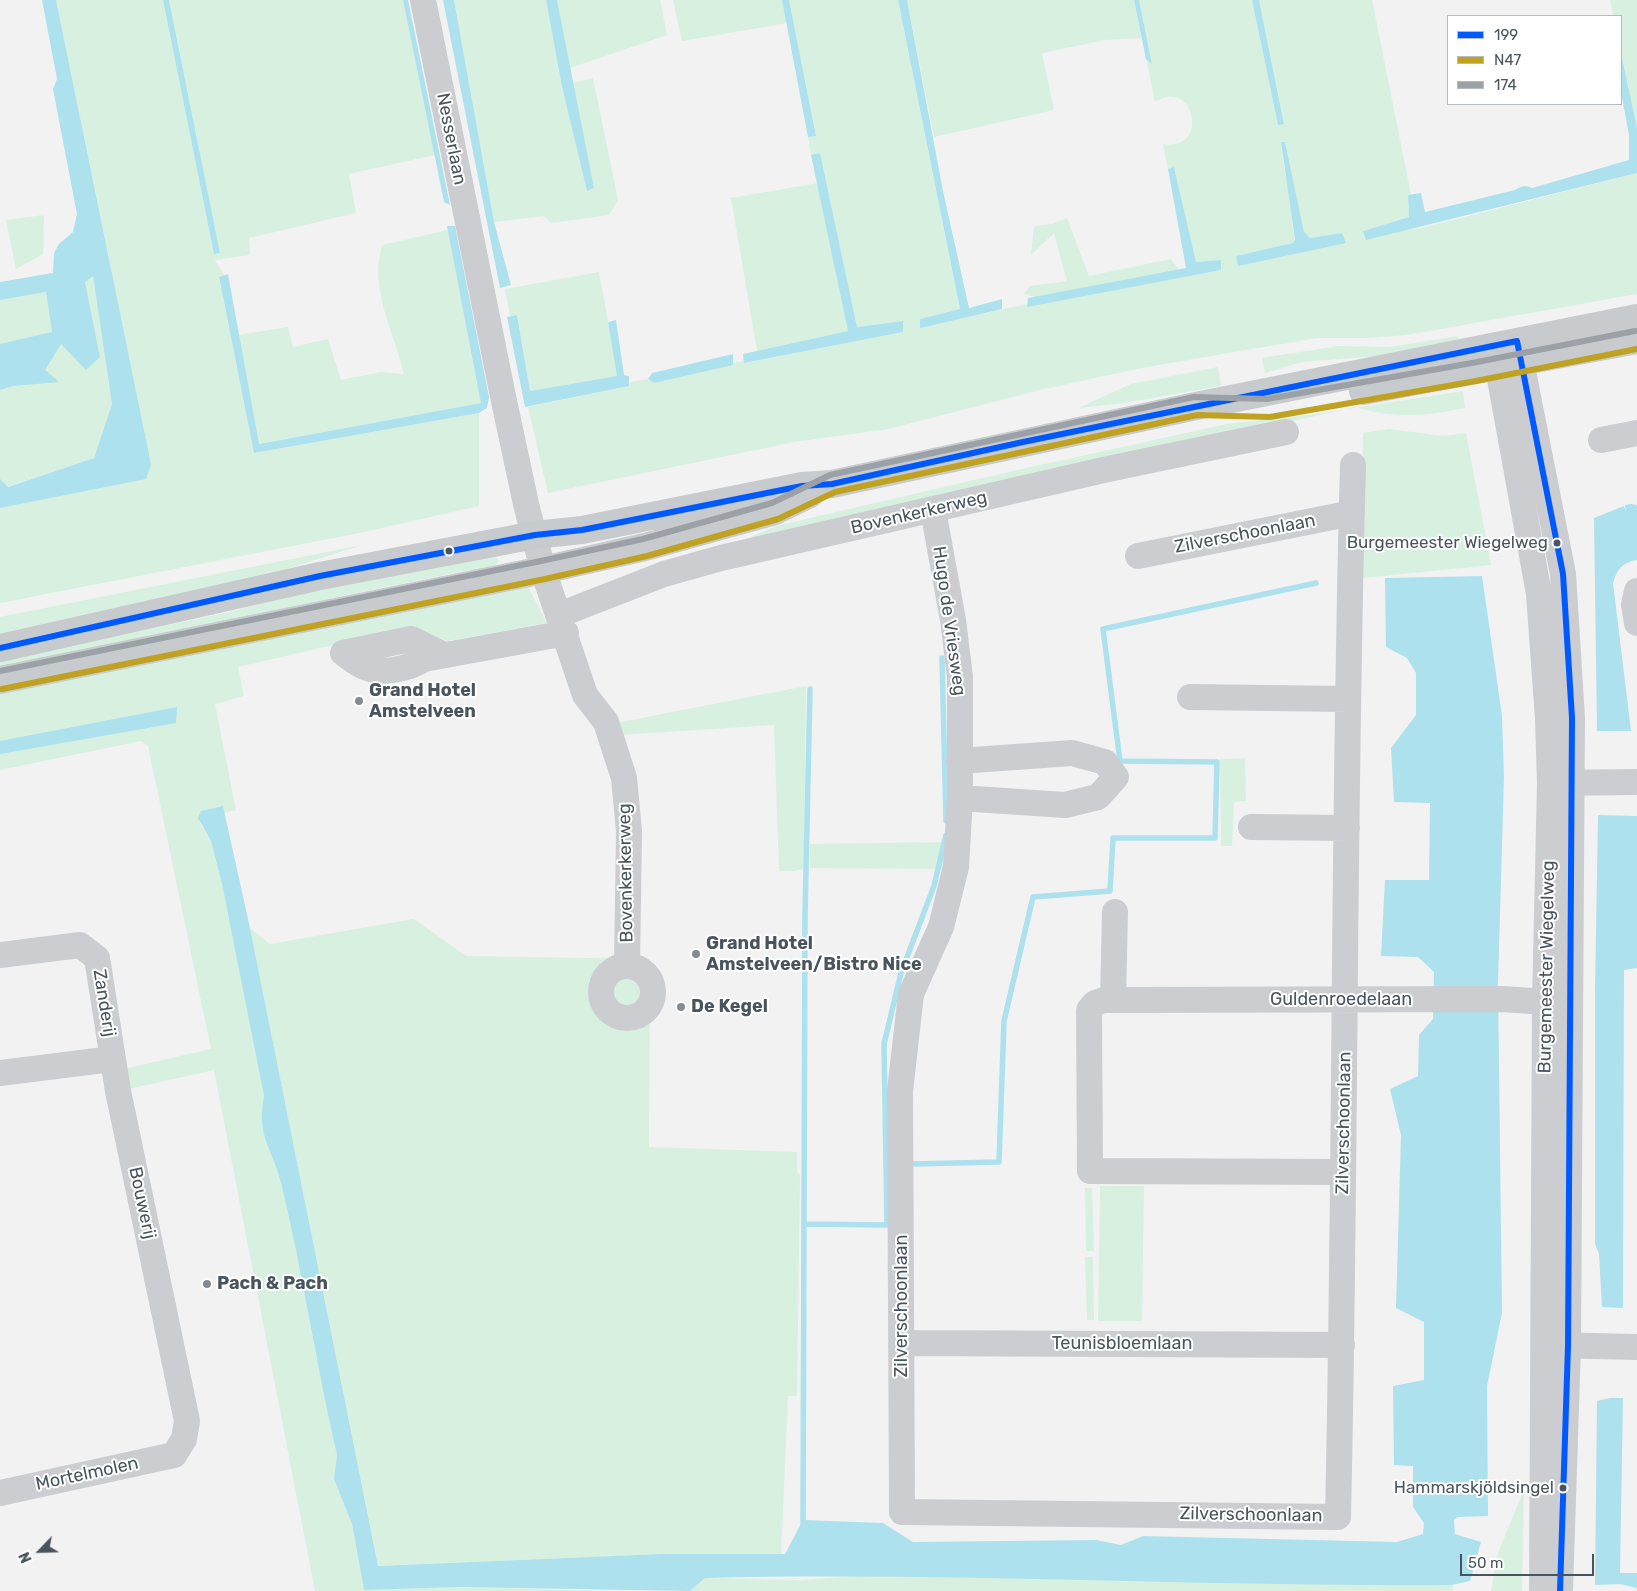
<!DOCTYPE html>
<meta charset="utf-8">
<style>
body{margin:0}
#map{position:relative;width:1637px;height:1591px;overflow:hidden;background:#f2f2f2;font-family:Rubik,sans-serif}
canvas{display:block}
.legend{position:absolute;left:1447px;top:15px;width:175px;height:90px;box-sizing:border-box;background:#fff;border:1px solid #b6bbbf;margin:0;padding:6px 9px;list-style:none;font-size:15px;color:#49555e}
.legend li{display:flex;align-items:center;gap:10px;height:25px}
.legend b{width:25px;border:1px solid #b6bbbf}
.north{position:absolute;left:15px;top:1526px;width:50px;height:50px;-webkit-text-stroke:4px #fff;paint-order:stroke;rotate:246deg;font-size:14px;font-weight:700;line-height:20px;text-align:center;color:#49555e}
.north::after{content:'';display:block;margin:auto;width:18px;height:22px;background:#49555e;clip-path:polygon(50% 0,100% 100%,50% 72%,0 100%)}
.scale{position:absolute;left:1460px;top:1554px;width:134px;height:22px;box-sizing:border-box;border:2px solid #49555e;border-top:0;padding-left:6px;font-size:15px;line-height:18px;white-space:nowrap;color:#49555e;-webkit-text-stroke:4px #fff;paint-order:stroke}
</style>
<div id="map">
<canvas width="1637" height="1591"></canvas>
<ul class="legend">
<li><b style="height:6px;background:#0059ff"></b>199</li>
<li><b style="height:6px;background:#bfa221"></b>N47</li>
<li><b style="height:6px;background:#9ba1a7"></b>174</li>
</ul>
<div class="north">N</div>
<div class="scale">50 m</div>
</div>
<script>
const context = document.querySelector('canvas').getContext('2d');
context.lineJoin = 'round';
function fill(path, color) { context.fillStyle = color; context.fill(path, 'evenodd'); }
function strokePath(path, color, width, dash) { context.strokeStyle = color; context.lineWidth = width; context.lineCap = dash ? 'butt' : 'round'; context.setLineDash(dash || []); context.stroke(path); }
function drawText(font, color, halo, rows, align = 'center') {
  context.font = font + ' Rubik,sans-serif'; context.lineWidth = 4; context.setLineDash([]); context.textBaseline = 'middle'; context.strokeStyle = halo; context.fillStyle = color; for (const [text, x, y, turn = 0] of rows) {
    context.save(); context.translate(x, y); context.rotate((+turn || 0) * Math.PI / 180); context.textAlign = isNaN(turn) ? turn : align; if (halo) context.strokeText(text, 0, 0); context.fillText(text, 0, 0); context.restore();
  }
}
fill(new Path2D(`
 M 56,0 L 163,0 L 214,254 L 220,253 L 169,0 L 403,0 L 435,155 L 349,174 L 356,213 L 249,238 L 250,255 L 215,260 L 224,275 L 219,278 L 254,453 L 479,413 L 479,506 L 359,533 L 0,603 L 0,508 L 135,480 L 151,464 Z
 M 454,0 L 546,0 L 562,87 L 587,191 L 594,188 L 573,83 L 593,78 L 618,200 L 609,215 L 551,223 L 544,216 L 494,222 Z
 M 557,0 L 660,0 L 667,35 L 570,68 Z
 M 673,0 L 782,0 L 787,23 L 682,41 Z
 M 789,0 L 898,0 L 960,309 L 920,319 L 920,327 L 1027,304 L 1027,306 L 1221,270 L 1221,260 L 1196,262 L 1174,167 L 1168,169 L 1163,144 C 1211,152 1194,76 1155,102 L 1142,38 L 1105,40 L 1042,53 L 1054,110 L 934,137 L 907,0 L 1134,0 L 1146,59 L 1152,63 L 1139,0 L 1252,0 L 1278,125 L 1284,123 L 1259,0 L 1372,0 L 1411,195 L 1408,196 L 1409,217 L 1363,231 L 1422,228 L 1637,173 L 1637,294 L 1407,335 L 1366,338 L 1317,338 L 1141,368 L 1040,390 L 888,429 L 794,442 L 548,493 L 528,407 L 629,386 L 631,382 L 648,379 L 654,383 L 733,363 L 744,361 L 745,363 L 903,332 L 902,321 L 857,327 L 820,153 L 811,155 L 808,137 L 816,135 ZM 1281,142 L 1285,142 L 1304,232 L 1309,238 L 1342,233 L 1238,266 L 1236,256 L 1294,243 C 1296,235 1292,228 1292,220 C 1292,194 1282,168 1281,142 Z
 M 1610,0 L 1637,0 L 1637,128 L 1621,53 L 1621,16 L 1613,16 Z
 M 818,183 L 848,331 L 757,351 L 731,198 Z
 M 44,215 L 43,254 L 16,269 L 6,220 Z
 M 1067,218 L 1089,276 L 1171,259 L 1179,270 L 1036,297 L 1024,294 L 1030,286 L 1067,281 L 1054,233 L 1031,255 L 1034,226 L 1052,224 Z
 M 448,230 L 482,403 L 258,444 L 239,335 L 288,327 L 293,347 L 328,339 L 341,380 L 381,372 L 404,374 C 394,331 369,290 382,245 Z
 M 599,272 L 618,376 L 530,391 L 517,315 L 510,316 L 505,289 Z
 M 93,275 L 112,404 L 94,458 L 0,489 L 0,300 L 46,292 L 52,333 L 100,357 L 85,282 Z
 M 1458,336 L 1459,340 L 1378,356 L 1302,362 L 1265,373 L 1262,358 L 1338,346 L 1390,347 Z
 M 1218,367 L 1221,386 L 1124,403 L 1078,408 L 1131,384 Z
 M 1463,391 L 1465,408 C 1429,416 1391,419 1356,407 L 728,547 L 776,526 L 1013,471 L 1227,424 L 1316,414 Z
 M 1389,429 L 1443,436 L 1466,433 L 1491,565 L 1363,578 L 1363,433 Z
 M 362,545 L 202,596 L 0,636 L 0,617 Z
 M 493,554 L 499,560 L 496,565 L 488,569 L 464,571 L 332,598 L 202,630 L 0,672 L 0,660 L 225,613 L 333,585 Z
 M 526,583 L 547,623 L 447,641 L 411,627 L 238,667 L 244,696 L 215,704 L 236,810 L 224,813 L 223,806 L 200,824 L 211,841 L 222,884 L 264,1096 C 256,1137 272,1147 281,1183 C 303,1273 316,1365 337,1455 L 334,1479 L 352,1524 L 364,1590 L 458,1587 L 611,1591 L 315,1591 L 214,1070 L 124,1090 L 120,1070 L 211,1049 L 148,746 L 141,741 L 0,770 L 0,691 Z
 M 806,686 L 804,869 L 795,871 L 779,871 L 774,725 L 619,735 L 616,723 Z
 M 1245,758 L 1246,801 L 1234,802 L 1232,846 L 1221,846 L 1220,759 Z
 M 949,842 L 946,869 L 810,868 L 810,844 Z
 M 414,919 L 466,956 L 650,959 L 649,1147 L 797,1152 L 797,1173 L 800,1174 L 797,1396 L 788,1396 L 781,1554 L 661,1554 L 378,1566 L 250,928 L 270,944 Z
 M 1100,1186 L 1144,1186 L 1142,1321 L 1098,1321 Z
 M 1085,1188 L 1092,1188 L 1094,1251 L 1086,1251 Z
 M 1085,1257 L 1093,1257 L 1094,1320 L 1087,1320 Z
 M 1524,1489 L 1522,1591 L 1491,1591 L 1498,1553 Z
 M 930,1571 L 1452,1585 L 1454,1591 L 690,1591 L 705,1578 L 800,1580 Z`), '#d7f0e0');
fill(new Path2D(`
 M 42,0 L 56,0 L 151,464 L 146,479 L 0,508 L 0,479 L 8,487 L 94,458 L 112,404 L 93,276 L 85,282 L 100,357 L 86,370 L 61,344 L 45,370 L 59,382 L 13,386 L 0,390 L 0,344 L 52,332 L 46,292 L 0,300 L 0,282 L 53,273 L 54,253 L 59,244 L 73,232 L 77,214 L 53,89 L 57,79 Z
 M 163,0 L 169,0 L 220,253 L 214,254 Z
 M 403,0 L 408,0 L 450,205 L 444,202 Z
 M 443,0 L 454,0 L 494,222 L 511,285 L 500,288 Z
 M 546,0 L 557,0 L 594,188 L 587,191 L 562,87 Z
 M 782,0 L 789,0 L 816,136 L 808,137 Z
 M 898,0 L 907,0 L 943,191 L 969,308 L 1002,299 L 1002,309 L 920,328 L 920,319 L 960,309 Z
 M 1134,0 L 1139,0 L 1152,64 L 1146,59 Z
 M 1252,0 L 1259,0 L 1284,124 L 1278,125 Z
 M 1621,53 L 1637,128 L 1637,173 L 1366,240 L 1363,231 L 1409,217 L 1408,195 L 1421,193 L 1425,212 L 1515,190 C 1521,186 1526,185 1532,188 L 1629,160 L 1629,135 L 1621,92 Z
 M 1281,142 L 1285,142 L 1304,232 L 1310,238 L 1342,233 L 1346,243 L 1238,266 L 1236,256 L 1293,243 L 1295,239 Z
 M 820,153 L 857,327 L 903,321 L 903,332 L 744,363 L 743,354 L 848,331 L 811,155 Z
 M 1174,167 L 1196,262 L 1221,260 L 1221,270 L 1027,307 L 1028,298 L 1186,268 L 1168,169 Z
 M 447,226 L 455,226 L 489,397 L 487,408 L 479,413 L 254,453 L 219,277 L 228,274 L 259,444 L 481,403 Z
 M 517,315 L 530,391 L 617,376 L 608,322 L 616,320 L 624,375 L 629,376 L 629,386 L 525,407 L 507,317 Z
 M 733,354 L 733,365 L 654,383 L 648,379 L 652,373 Z
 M 1631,504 L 1637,505 L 1637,560 C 1623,562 1617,569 1613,583 L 1631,731 L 1597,731 L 1594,518 L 1624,506 L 1626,512 L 1625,505 Z
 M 1482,576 L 1502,716 L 1504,777 L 1498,983 L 1502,1313 L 1487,1386 L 1488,1516 L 1458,1517 L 1454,1520 L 1455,1534 L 1481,1542 L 1470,1581 L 1452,1585 C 1203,1587 954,1572 705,1578 L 690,1591 L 458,1587 L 364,1590 L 352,1524 L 334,1479 L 337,1455 C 316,1365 303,1273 281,1183 C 272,1147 256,1137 264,1096 L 222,884 L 211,841 L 198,818 L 201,811 L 223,806 L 250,928 L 378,1566 L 661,1554 L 785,1554 L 803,1520 L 883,1523 L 913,1542 L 1096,1540 L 1121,1545 L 1143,1536 L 1397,1542 L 1423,1534 L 1424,1523 L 1413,1507 L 1413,1466 L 1394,1465 L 1393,1386 L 1424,1380 L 1424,1322 L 1396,1308 L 1401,1135 L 1390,1089 L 1418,1076 L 1419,1035 L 1433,1019 L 1434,972 L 1418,957 L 1381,956 L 1385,880 L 1429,880 L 1430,803 L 1394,802 L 1391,748 L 1416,715 L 1416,673 L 1407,658 L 1386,647 L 1385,578 Z
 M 177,707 L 176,723 L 0,754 L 0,741 Z
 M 1598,815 L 1637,816 L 1637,968 L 1624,970 L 1623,1308 L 1602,1307 L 1599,1254 L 1595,1244 L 1595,992 Z
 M 1610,1398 L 1623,1398 L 1620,1573 L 1637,1573 L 1637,1588 L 1620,1584 L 1595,1585 L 1597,1401 Z`), '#ade1ed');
strokePath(new Path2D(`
 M 942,658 L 946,821
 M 913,1164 L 999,1162 L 1004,1021 L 1033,897 L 1110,891 L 1113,838 L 1215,838 L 1217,762 L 1120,761 L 1103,629 L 1316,583
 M 804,1224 L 887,1225 L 884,1044 L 901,973 L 934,886 L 946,835
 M 803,1527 L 805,915 L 810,689`), '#ade1ed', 5.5);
strokePath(new Path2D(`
 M 423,0 L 504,401 L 526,504 L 543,570 L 585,695 L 606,722 L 624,778 L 629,831 L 627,966
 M 1517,341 L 1563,574 L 1572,718 L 1568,1346 L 1560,1591
 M 1494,346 L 1539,594 L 1548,719 L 1550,783 L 1545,1002 L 1542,1591
 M 1601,440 L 1637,433
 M 933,510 L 953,620 L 960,677 L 960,798 L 956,867 L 941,927 L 911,994 L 900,1091 L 902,1512 L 1338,1517 C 1346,1166 1343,816 1353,465
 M 1138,556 L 1352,513
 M 1637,591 L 1634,605 L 1637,623
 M 559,615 L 664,574 L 721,558 L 1108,469 L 1286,432
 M 343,653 C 350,658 358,665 367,668 C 384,674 409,669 424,659 L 566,633
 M 343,653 L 411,639 L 444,655
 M 1190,697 L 1347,699
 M 959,761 L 1072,753 L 1105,762 L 1116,777 L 1098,797 L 1065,805 L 960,798
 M 1553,783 L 1637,782
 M 1251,827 L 1347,828
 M 0,955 L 80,945 L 97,958 L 118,1091 L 187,1421 L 184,1439 L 174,1455 L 0,1493
 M601 992a26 26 0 1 1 52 0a26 26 0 1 1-52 0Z
 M 1113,1000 L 1115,912
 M 0,1073 L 112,1059
 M 1343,1172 L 1090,1171 L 1089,1010 L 1095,1003 L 1104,1000 L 1502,999 L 1562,1003
 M 902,1343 L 1342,1345
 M 1550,1345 L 1637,1347`), '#cbcdd0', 26);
strokePath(new Path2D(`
 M 1363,391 L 1637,340
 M 0,648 L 320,576 L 535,535 L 582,530 L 802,486 L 832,484 L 1196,406 L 1637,318
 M 0,680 L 543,570 L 645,547 L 775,511 L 810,494`), '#c8cbce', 28);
strokePath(new Path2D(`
 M 0,648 L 320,576 L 535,535 L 582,530 L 802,486 L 832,484 L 1023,442 L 1517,341 L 1563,574 L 1572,718 L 1568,1346 L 1560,1591`), '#0059ff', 6);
strokePath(new Path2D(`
 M 2,689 L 545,579 L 647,556 L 778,519 L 835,492 L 1197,415 L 1270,417 L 1476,381 L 1637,349`), '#bfa221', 6);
strokePath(new Path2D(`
 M 0,671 L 541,561 L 643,539 L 772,503 L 830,475 L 1194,397 L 1267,399 L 1472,363 L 1635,331`), '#9ba1a7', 6);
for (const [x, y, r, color] of [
 [1557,543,4.5,"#49555e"],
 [449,551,4.5,"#49555e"],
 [359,701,5,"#848c92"],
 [696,954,5,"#848c92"],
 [681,1007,5,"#848c92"],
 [207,1284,5,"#848c92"],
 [1563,1488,4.5,"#49555e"]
]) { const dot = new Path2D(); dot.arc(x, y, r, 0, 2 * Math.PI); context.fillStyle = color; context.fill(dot); strokePath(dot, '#fff', 2); }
drawText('17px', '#49555e', '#fff', [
 ["Burgemeester Wiegelweg",1548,543],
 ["Hammarskjöldsingel",1554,1488]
], 'right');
drawText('18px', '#49555e', '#fff', [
 ["Nesserlaan",451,139,79],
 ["Bovenkerkerweg",919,513,-13],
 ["Zilverschoonlaan",1245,534,-11],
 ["Hugo de Vriesweg",949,621,82],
 ["Bovenkerkerweg",626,873,-91],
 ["Burgemeester Wiegelweg",1547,967,-89],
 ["Guldenroedelaan",1341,1000],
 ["Zanderij",104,1003,81],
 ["Zilverschoonlaan",1344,1123,-89],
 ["Bouwerij",142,1203,78],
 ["Zilverschoonlaan",902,1306,-90],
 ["Teunisbloemlaan",1122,1344],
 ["Mortelmolen",87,1474,-12],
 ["Zilverschoonlaan",1251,1515,1]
]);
drawText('bold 18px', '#49555e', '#fff', [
 ["Grand Hotel",369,691],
 ["Amstelveen",369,712],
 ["Grand Hotel",706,944],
 ["Amstelveen/Bistro Nice",706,965],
 ["De Kegel",691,1007],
 ["Pach & Pach",217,1284]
], 'left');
</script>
